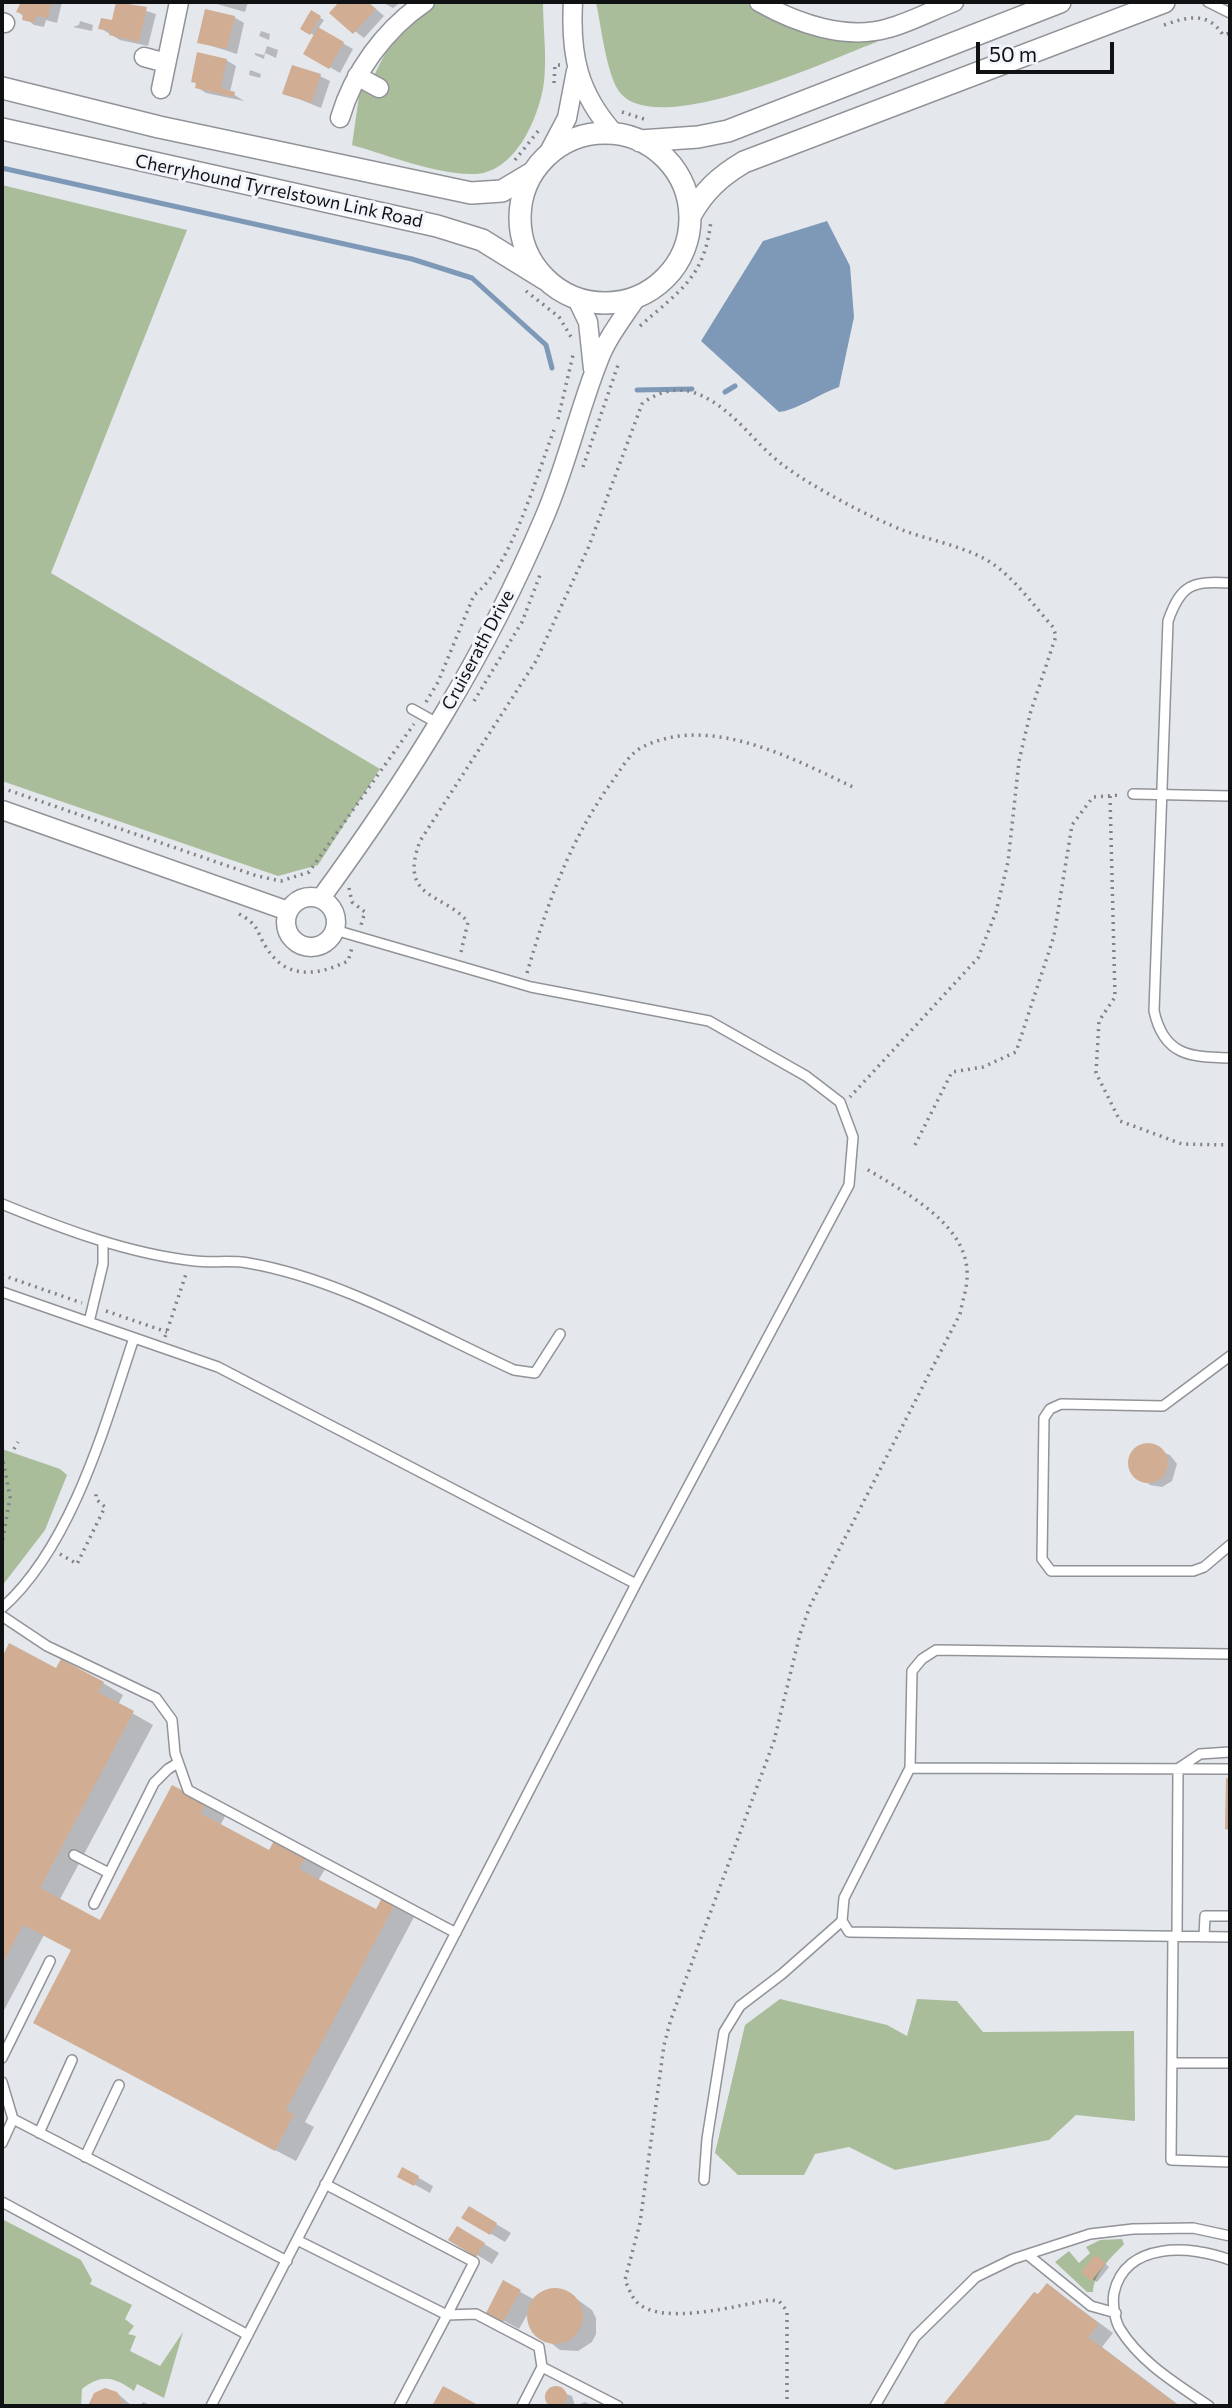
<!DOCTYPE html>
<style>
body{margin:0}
#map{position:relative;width:1232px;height:2408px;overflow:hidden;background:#e4e7ec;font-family:Commissioner,sans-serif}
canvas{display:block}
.frame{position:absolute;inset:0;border:4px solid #101113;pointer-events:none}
.scale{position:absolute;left:976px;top:42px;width:138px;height:32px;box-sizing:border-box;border:4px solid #101113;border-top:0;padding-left:9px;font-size:21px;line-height:24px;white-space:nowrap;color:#101113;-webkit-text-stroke:5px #f1f4fa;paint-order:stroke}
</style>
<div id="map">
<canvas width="1232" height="2408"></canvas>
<div class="frame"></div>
<div class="scale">50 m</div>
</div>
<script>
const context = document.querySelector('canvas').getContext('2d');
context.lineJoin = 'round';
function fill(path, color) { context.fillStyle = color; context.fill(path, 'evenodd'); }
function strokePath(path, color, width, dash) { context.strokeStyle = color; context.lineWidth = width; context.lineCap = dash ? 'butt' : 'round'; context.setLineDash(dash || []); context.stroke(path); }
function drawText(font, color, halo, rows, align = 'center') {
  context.font = font + ' Commissioner,sans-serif'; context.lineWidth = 6; context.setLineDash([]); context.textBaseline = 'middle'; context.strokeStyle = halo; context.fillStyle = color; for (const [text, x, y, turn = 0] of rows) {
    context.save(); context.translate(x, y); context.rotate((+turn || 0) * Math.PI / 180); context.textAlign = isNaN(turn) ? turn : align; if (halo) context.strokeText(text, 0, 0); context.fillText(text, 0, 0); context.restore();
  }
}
fill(new Path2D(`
 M 437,2 L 543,2 C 543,28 547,56 544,82 C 539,119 514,176 471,174 C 431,173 391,156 352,145 L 360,89 L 384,94 L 374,76 C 389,44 405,17 437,2 Z
 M 596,2 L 744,2 L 795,30 L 877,42 C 830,59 652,143 618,90 C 606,70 601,26 596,2 Z
 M 2,185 L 187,230 L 51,573 L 380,769 L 318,865 L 278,876 L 2,781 Z
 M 2,1449 L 60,1469 L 67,1475 L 45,1530 L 2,1586 Z
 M 780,1999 L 887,2025 L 907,2036 L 917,1999 L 957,2001 L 983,2032 L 1134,2031 L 1135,2121 L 1076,2115 L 1049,2140 L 895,2170 L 849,2147 L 815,2154 L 804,2175 L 738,2175 L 715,2153 L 745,2025 Z
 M 2,2219 L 81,2260 L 92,2280 L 90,2284 L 132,2305 L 125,2319 L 134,2326 L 128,2334 L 136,2336 L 130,2351 L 160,2366 L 183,2332 L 164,2398 L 137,2384 L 134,2391 C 115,2377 101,2373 82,2389 L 81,2406 L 2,2406 Z
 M 1122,2239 L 1124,2244 C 1111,2258 1094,2272 1093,2292 L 1087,2292 L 1055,2262 L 1069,2251 L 1079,2263 L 1090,2253 L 1086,2247 L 1100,2240 Z`), '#aabd9a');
fill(new Path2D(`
 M 827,221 L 850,266 L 854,317 L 839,387 C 819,394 797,410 779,412 L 701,341 L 763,241 Z`), '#7e99b7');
fill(new Path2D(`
 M 21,2 L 62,2 L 57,23 L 46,20 L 44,27 L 34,25 L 18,12 Z
 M 118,2 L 156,14 L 148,46 L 120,40 L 100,28 L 114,22 Z
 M 210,2 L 248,2 L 245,12 Z
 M 341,2 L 368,2 L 384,16 L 364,38 L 331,13 Z
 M 382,2 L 401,2 L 393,8 Z
 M 312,13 L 324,20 L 318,29 L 353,49 L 340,73 L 305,53 L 315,36 L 302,28 Z
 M 234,17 L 244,23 L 237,54 L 199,42 Z
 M 80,21 L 93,25 L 92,31 L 73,27 L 79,25 Z
 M 261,31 L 270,34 L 269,40 L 259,36 Z
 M 267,46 L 278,50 L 276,58 L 265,53 L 264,59 L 255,55 L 255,53 L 264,55 Z
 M 226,60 L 236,66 L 230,92 L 244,101 L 206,93 L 197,87 Z
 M 250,70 L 261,74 L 260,78 L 249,75 Z
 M 320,76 L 330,81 L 321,108 L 284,93 Z
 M 1143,1445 L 1170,1455 L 1177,1464 L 1172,1481 L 1162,1487 L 1150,1485 L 1131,1470 L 1133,1452 Z
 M 10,1646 L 57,1670 L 103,1683 L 123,1695 L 118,1705 L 153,1725 L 59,1901 L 101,1923 L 205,1805 L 225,1816 L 220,1826 L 270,1852 L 305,1857 L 325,1869 L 318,1881 L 377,1912 L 383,1900 L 414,1917 L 305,2122 L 314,2127 L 296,2161 L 55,2034 L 73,1950 L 44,1935 L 2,2014 L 2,1661 Z
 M 403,2169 L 433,2186 L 430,2193 L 399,2176 Z
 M 470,2208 L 511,2233 L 505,2242 L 464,2218 Z
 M 458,2228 L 499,2253 L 492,2264 L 451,2239 Z
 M 1100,2259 L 1109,2267 L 1097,2282 L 1092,2279 Z
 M 504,2283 L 535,2300 L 545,2292 L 562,2291 L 578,2300 L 592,2310 L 596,2318 L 596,2334 L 592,2342 L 578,2351 L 560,2350 L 531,2328 L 531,2308 L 519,2329 L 488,2312 Z
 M 1048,2285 L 1113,2333 L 1102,2347 L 1180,2406 L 945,2406 L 1034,2294 L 1038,2296 Z
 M 552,2389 L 572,2396 L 575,2406 L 585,2402 L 593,2406 L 553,2406 L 546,2396 Z
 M 117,2393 L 132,2406 L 91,2406 L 95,2394 Z
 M 143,2402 L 152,2406 L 140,2406 Z`), '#0003');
strokePath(new Path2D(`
 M 2,168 L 412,259 L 472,278 L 546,345 L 552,368
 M 637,390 L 692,389
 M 725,392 L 735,386`), '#7e99b7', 5);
fill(new Path2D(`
 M 21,2 L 51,2 L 48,18 L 36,16 L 35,23 L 22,20 L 23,14 L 16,12 Z
 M 116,2 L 147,7 L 139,42 L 109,35 L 110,31 L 98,29 L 101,18 L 112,20 Z
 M 339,2 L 367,2 L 376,9 L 353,34 L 329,13 Z
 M 205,9 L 235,16 L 227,49 L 197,43 Z
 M 311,10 L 321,16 L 310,35 L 300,29 Z
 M 318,27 L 344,42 L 329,69 L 303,54 Z
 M 197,52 L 227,59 L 221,88 L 235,92 L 234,97 L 195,88 L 196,83 L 191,82 Z
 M 292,65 L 321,74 L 312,103 L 282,94 Z
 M1128 1463a20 20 0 1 1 40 0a20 20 0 1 1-40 0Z
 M 9,1643 L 56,1668 L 61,1659 L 104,1682 L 98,1692 L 134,1711 L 40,1888 L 100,1920 L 172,1785 L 206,1803 L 200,1813 L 269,1850 L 275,1839 L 306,1856 L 299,1869 L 376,1909 L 382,1898 L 395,1904 L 286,2110 L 294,2114 L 275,2151 L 33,2023 L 71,1950 L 23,1925 L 2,1965 L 2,1658 Z
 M 1226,1778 L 1230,1779 L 1230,1830 L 1225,1829 Z
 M 402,2167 L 419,2176 L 414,2186 L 397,2177 Z
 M 469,2206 L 497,2223 L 490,2235 L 461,2218 Z
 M 457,2226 L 485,2243 L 476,2257 L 448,2240 Z
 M 1095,2255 L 1106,2263 L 1091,2281 L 1081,2272 Z
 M 503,2280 L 521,2290 L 503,2322 L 486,2313 Z
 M 1047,2283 L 1099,2324 L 1088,2337 L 1179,2406 L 942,2406 L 1034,2292 L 1038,2294 Z
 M527 2316a28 28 0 1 1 56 0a28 28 0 1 1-56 0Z
 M 443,2386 L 480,2406 L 432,2406 Z
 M545 2397a11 11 0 1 1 22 0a11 11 0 1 1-22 0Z
 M 105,2388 L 117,2392 L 125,2406 L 88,2406 L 94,2393 Z`), '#d0ad93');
const service = new Path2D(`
 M 1208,2 L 1230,13
 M 1230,583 C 1192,581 1181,584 1168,621 L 1154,1011 C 1164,1056 1190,1057 1230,1058
 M 412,709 L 439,724
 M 1133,794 L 1230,796
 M 2,1204 C 63,1229 129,1254 195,1261 C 212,1263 231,1260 248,1263 C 338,1278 431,1332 514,1370 L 535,1373 L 560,1334
 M 2,1292 L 218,1367 L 636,1584
 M 89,1322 L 103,1264 L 103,1242
 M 1230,1356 L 1163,1406 L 1061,1404 L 1050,1409 L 1044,1418 L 1042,1559 L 1051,1571 L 1193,1571 L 1204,1567 L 1230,1545
 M 2,1608 C 72,1546 105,1425 134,1338
 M 2,1616 L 47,1646 L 156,1698 L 172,1720 L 175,1753 L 188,1790 L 456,1933
 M 1230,1654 L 936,1650 L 922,1659 L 912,1671 L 910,1768 L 844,1898 L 842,1921 L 849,1932 L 1230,1937
 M 910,1768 L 1230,1769
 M 1179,1768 L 1200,1754 L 1230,1752
 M 74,1855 L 109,1873
 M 94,1904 L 154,1783 L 168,1769 L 178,1763
 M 1173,1936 L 1171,2160 L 1230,2162
 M 1177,1936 L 1178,1769
 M 1204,1936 L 1205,1916 L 1230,1916
 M 2,2058 L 50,1961
 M 1172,2063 L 1230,2063
 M 2,2082 L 13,2119
 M 39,2133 L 72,2060
 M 2,2143 L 13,2119 L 287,2261
 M 85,2157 L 119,2085
 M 704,2180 L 707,2139 L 724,2032 L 740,2006 L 782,1974 L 842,1921
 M 325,2184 L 474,2262 L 447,2315 L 476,2314 L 539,2347 L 542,2367 L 618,2406
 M 2,2202 L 248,2335
 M 297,2240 L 447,2315 L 399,2406
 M 1028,2255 L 1091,2306 L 1116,2313
 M 211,2406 L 636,1584 L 849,1185 L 853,1137 L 840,1102 L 806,1076 L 709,1021 L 531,987 L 335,930
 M 522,2406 L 542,2367
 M 875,2406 L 915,2337 L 976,2277 L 1013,2259 L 1090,2234 L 1133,2229 L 1193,2228 L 1230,2236
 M 1209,2406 C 1177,2384 1141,2363 1120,2329 C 1115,2321 1112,2303 1114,2293 C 1125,2241 1191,2245 1230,2260`);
const minor = new Path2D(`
 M 573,2 C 570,55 578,93 614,133
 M 759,2 C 796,23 846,41 889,28 C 911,22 933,10 954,2
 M 2,22 L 5,23
 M 144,57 L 166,63
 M 357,76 L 379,88
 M 161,89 L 179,2
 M 340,118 C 353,73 385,29 425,2
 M 547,156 L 567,118 L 576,71
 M 577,299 L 588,322 L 593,369
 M 2,810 L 288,911
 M286 922a25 25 0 1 1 50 0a25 25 0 1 1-50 0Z
 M 321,898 C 408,779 486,655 544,518 C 566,467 578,413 598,362 C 606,339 623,318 636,298`);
const tertiary = new Path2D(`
 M 2,88 L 159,127 L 471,193 L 502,191 L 532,173
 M 2,129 L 437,226 L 482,240 L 545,279
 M520 218a85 85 0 1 1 170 0a85 85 0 1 1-170 0Z
 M 640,141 L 698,137 L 728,131 L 1060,2
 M 690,216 C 704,191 719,177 744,162 L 1164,2`);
strokePath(service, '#919398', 12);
strokePath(minor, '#919398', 21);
strokePath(tertiary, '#919398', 24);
strokePath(new Path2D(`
 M 1164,25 C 1187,17 1208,11 1223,35 L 1230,33
 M 554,83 L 555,65 L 560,65
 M 622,112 L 647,120
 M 515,160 L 539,130
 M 526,291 L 559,317 L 571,337
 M 640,326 C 679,291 705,278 711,220
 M 558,419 L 573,355
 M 583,467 L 618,365
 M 474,701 L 522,622 L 540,575
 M 426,702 L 438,682 L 474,595 C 511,568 537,474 554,430
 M 2,788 L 257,876 L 281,881 L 309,872 L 414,724
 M 1110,796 L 1115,997 L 1099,1021 L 1096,1073 L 1120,1121 L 1182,1144 L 1230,1145
 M 349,888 L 352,902 L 365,912 L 361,925
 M 239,914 C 259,925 255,929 266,947 C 286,980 317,976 348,961 L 352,948
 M 461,952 L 468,922 C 443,892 398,900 420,841 L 536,661 L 589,546 L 642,404 C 655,393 675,387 692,392 C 731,404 752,442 783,465 C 812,487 871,518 905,531 C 930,540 957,545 981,557 C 1009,570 1032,604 1053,627 L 1056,636 L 1030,714 L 1019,761 L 1008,862 L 996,912 L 978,958 L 850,1097
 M 527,973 C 547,904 571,837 614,779 C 623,766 631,751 647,745 C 713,715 796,760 855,788
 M 915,1145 L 952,1072 L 983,1067 L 1016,1052 L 1054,936 L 1072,825 L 1093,797 L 1120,795
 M 2,1275 L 82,1303
 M 106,1311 L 167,1332
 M 165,1337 L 187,1271
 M 14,1449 L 18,1442
 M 2,1455 L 10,1497 L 2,1545
 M 60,1554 L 77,1564 L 105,1507 L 96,1499 L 96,1491
 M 787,2406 L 787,2311 L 779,2301 L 769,2300 C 739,2305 657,2328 635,2300 C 631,2295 628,2287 625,2280 L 640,2223 L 664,2045 L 671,2019 L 774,1741 L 800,1634 L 810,1606 L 960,1314 C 962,1302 967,1289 967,1277 C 970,1224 902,1191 865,1168`), '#808285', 3.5, [2, 5]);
strokePath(service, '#fff', 9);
strokePath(minor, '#fff', 18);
strokePath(tertiary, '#fff', 21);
drawText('18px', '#101113', '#f1f4fa', [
 ["Cherryhound Tyrrelstown Link Road",279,191,12],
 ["Cruiserath Drive",478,650,-62]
]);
</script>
